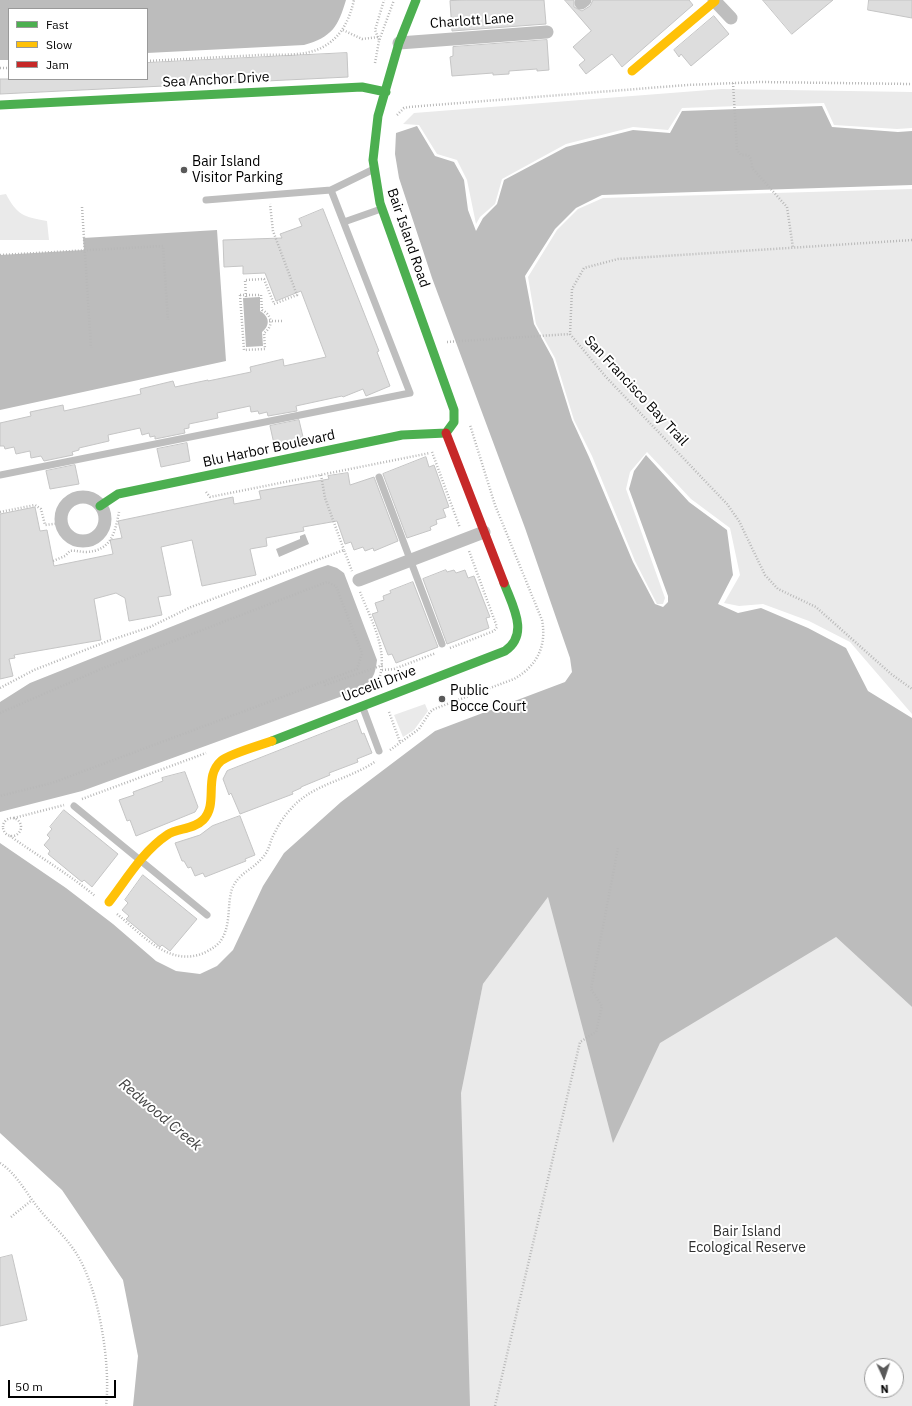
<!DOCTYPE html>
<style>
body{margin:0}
#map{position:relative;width:912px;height:1406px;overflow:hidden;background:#fff;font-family:"IBM Plex Sans",sans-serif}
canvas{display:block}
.legend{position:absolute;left:8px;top:8px;width:140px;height:72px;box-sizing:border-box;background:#fff;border:1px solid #999;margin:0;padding:5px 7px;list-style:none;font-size:12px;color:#000}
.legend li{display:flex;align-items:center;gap:8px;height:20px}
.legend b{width:20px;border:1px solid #999}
.north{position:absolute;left:864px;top:1358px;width:40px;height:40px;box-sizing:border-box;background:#fff;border:1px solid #999;border-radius:50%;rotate:177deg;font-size:11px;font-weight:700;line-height:16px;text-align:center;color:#000}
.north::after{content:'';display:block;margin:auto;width:14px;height:18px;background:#595959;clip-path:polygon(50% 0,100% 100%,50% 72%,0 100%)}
.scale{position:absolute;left:8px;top:1380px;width:108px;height:18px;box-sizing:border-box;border:2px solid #000;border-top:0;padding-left:5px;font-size:12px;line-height:14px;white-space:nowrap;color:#000;-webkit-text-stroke:3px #fff;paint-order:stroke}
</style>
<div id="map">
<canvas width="912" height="1406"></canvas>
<ul class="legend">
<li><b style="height:5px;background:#4caf50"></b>Fast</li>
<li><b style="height:5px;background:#ffc107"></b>Slow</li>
<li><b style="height:5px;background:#c62828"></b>Jam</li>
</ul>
<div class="north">N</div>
<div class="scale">50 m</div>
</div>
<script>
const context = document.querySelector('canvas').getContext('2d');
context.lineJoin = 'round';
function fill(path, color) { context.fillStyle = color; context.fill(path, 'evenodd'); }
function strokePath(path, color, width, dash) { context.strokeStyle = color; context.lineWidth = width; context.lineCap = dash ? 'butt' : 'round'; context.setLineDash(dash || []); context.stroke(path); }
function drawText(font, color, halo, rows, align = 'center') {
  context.font = font + ' "IBM Plex Sans",sans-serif'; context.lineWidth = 4; context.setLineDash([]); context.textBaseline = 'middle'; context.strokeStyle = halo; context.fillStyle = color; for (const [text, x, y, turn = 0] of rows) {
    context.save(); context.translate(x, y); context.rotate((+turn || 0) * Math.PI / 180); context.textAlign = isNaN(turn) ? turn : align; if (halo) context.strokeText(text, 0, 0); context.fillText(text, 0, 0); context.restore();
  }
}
fill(new Path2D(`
 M 722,89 L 912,92 L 912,128 L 897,129 L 834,125 L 824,103 L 682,108 L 668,130 L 633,127 L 566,144 L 502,179 L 495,204 L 480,217 L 476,224 L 467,180 L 457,160 L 437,154 L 419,125 L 403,124 L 414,113 Z
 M 912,189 L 912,714 L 850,642 L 809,621 L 763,604 L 739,606 L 724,603 L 740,575 L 730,528 L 691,499 L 647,452 L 630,472 L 626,489 L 665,598 L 663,604 L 657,604 L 635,561 L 592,456 L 574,420 L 555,358 L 536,324 L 528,277 L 557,230 L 578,209 L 603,198 Z
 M 6,194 C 17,215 24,217 47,221 L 49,240 L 0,240 L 0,195 Z
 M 425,704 L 428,711 L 414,730 L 403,737 L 394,715 Z
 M 548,897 L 836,937 L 912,1007 L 912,1406 L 434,1406 L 445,1081 L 472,1036 L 483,984 ZM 872,1366 L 896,1366 L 896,1390 L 872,1390 Z`), '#eaeaea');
fill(new Path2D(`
 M 0,0 L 346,0 C 338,27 332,37 304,45 L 147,53 L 147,9 L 9,9 L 9,60 L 0,60 Z
 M 822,106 L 832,127 L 898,132 L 912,131 L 912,185 L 602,195 L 576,208 L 555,229 L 525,276 L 534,324 L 553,359 L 572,420 L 589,457 L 633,562 L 655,604 L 663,607 L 668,602 L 668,596 L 629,489 L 634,471 L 646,455 L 689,502 L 727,530 L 733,575 L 718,604 L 738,613 L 761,608 L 808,628 L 846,648 L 868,691 L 912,718 L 912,1007 L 836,937 L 660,1043 L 613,1143 L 548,897 L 483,984 L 461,1093 L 470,1406 L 133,1406 L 138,1356 L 123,1280 L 62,1190 L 0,1133 L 0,843 L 66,888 L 113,924 L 156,961 L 176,971 L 200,974 L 217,966 L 233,950 L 263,886 L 284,853 L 341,802 L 435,731 L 565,682 L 572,672 L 570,658 L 525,528 L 432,278 L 399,178 L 395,154 L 396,133 L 417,126 L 435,156 L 454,162 L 464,180 L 468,210 L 476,231 L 483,218 L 497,204 L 504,180 L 566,147 L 633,130 L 670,133 L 682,111 Z
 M 217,230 L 226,361 L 0,410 L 0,255 L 84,250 L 83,238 Z
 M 260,297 L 260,311 C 269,316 271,325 262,332 L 263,346 L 246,347 L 243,298 Z
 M 305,534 L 309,544 L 279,557 L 276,549 L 300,539 L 300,536 Z
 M 328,565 L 337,568 L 344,573 L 377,660 C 375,676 373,680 359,690 L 82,791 L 0,812 L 0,702 L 30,683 L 316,569 Z`), '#bcbcbc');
const building = new Path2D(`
 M 467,0 L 544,0 L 546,24 L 452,31 L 450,1 Z
 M 565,0 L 574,0 L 574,7 L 582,11 L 590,6 L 593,0 L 689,0 L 693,5 L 622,67 L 612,54 L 586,74 L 579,65 L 585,60 L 573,47 L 591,31 Z
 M 763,0 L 833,0 L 792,34 Z
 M 869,0 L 912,0 L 912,18 L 868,10 Z
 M 714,16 L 729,34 L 691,66 L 681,54 L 679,57 L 674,50 Z
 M 547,40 L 549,70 L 537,71 L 537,69 L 509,71 L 509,74 L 493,75 L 493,73 L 452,76 L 450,57 L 453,56 L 453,47 Z
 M 347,53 L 348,77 L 0,94 L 0,79 L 147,79 L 147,63 Z
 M 323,209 L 379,351 L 377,352 L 390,386 L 366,396 L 363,389 L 343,397 L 342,396 L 296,406 L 297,411 L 268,416 L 267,412 L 259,414 L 258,411 L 251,412 L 250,406 L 217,413 L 218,418 L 189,424 L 189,428 L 184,429 L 185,433 L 155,439 L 155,436 L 150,437 L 149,433 L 142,435 L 140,428 L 108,435 L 109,441 L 79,448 L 79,450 L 72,452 L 73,455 L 44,461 L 41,456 L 31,458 L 30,451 L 16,454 L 14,447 L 5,449 L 4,446 L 0,446 L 0,423 L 31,416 L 30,412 L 63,405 L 64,411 L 141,394 L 140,389 L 173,381 L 175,387 L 208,380 L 208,381 L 251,372 L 250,367 L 283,359 L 284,366 L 326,357 L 301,291 L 276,301 L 265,273 L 243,274 L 243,266 L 224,267 L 223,240 L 282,238 L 280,234 L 302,226 L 299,219 Z
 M 299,420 L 303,437 L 274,444 L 270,426 Z
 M 187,443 L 190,461 L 161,467 L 157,449 Z
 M 426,457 L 429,467 L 434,465 L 449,507 L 443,509 L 446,517 L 436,520 L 437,524 L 430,527 L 431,530 L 407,538 L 383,474 Z
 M 75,465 L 79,484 L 50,489 L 46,471 Z
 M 348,473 L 350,485 L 374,477 L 398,541 L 374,551 L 373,548 L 365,551 L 363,547 L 354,550 L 351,542 L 345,544 L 337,521 L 303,527 L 304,531 L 266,538 L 267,546 L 250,549 L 256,575 L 202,586 L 192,540 L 161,547 L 171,595 L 158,597 L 162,615 L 129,621 L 125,598 L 116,593 L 94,599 L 101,640 L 14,655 L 15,658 L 9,659 L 13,676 L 0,679 L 0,514 L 35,507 L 40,531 L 47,530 L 54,566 L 113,554 L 110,540 L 122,538 L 118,521 L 233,497 L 234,504 L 261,499 L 259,491 L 329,479 L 328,476 Z
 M 446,570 L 447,572 L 454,570 L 456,573 L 465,570 L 468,578 L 474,576 L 490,617 L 486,618 L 489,628 L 447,644 L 423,579 Z
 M 413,582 L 438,647 L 396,663 L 392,654 L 388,655 L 372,614 L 378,612 L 375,603 L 384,600 L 383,596 L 391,593 L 390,591 Z
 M 357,720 L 362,734 L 364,733 L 372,753 L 357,759 L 358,762 L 329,773 L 330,775 L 301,787 L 301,788 L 292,792 L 293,794 L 240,814 L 231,793 L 229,795 L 223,779 L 227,771 Z
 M 185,772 L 198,807 L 195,812 L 136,836 L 130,820 L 127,821 L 119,800 L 134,795 L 133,792 L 163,781 L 162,778 Z
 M 64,810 L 118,854 L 92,887 L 84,880 L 82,882 L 48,854 L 50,851 L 44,845 L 50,838 L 47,835 L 52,829 L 50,827 Z
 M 240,816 L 255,855 L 245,859 L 246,861 L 205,877 L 203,873 L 195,876 L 191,867 L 188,868 L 184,861 L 182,861 L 175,843 L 200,835 L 212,826 Z
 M 143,875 L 197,919 L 170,951 L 162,945 L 160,947 L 126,919 L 129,916 L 122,910 L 128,903 L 125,900 Z
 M 12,1255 L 27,1320 L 0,1326 L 0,1258 Z`);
fill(building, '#ddd');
strokePath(building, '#c5c5c5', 1);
strokePath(new Path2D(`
 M 343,30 L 362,39 L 378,37
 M 379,40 L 375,30 L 384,0
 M 147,61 C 185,59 222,57 260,55 C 279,54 303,57 321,48 C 341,38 349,21 354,0
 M 375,63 L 379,41 L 394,0
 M 0,68 L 9,68
 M 733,83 L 737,150 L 741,155 L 748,155 L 751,159 L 752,168 L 787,207 L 793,248
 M 397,115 L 404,108 L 409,107 L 687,85 L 760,82 L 912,84
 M 82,207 L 91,348
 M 912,240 L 618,259 L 584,268 L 572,289 L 570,334 L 606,377 L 727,504 L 739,521 L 765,575 L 778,589 L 816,607 L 891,674 L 912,689
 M 0,255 L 163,246 L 168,320
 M 240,295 L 261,295 L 262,310 C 272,315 274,326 264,333 L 265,349 L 244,350 Z
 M 246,297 L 245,280 L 264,279 L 274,304 L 297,295 L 273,231 L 270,204
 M 269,321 L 283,321
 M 447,342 L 570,334
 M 432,452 L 460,528
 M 321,475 L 325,498 L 344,550
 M 206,492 L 210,497 L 430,453
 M 0,512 L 35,505 L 41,509 L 45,525 L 62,523
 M 53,561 L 65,556 L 70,551 C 75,550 80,552 86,552 C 111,551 115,533 119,512
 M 360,592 C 371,620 390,652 378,682
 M 450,648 L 494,631 L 497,627 L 469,551
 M 382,670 L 394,669 L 436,653
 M 324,682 L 325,685 L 383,665
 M 0,688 L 34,670 L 108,641 L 150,627 L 191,607 L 344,550 L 352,571
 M 389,712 L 400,742
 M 0,713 L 101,669 L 327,582 L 336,586 L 362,654 L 357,669 L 52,783 L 0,796
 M 390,750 L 419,729 L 430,712 L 434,709 L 514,679 C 537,666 547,646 542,620 L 495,505 L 470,425
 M 82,799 L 206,753
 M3 827a9 9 0 1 1 18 0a9 9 0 1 1-18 0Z
 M 14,818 L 64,805
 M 10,836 C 38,856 69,874 95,896
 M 117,914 C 143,935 170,969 206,952 C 213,948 219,945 223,937 C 231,921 227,904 232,889 C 238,873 253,870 263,857 C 268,852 270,844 272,838 C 277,828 282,818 290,810 C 311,784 349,780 376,761
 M 0,1163 C 17,1174 26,1193 39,1209 C 51,1224 66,1237 76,1253 C 99,1288 111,1365 106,1406
 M 11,1217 L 32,1200
 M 495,1406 L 580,1042 L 596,1032 L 602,1006 L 591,989 L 618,848`), '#b8b8b8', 2.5, [1, 2]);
strokePath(new Path2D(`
 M 206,200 L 331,190 L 374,169
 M 344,222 L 381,209
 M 0,475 L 410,393 L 331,190
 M 379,477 L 442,644
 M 363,708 L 379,751
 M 74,806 L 207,915`), '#bebebe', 7);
strokePath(new Path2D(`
 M 714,0 L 731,18
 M 581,3 L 585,0
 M 399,43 L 547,32
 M61 519a22 22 0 1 1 44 0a22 22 0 1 1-44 0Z
 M 359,580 L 484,532`), '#bebebe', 13);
strokePath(new Path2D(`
 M 416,0 L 399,43 L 378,116 L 373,160 L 380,203 L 454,410 L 454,422 L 446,433
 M 0,105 L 362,87 L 386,92
 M 100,506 L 118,494 L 402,435 L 446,433
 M 272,741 L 505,651 C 530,634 512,605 504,583`), '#4caf50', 9);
strokePath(new Path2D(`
 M 632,71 L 715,1
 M 109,902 C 126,880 143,851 167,835 C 177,828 193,830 203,820 C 219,804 203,777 221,761 C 229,754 261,745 272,741`), '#ffc107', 9);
strokePath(new Path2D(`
 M 446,433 L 504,583`), '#c62828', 9);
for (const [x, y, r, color] of [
 [184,170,4,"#595959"],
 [442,699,4,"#595959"]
]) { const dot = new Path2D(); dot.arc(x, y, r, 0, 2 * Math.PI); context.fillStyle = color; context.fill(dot); strokePath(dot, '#fff', 1.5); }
drawText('14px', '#000', '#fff', [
 ["Charlott Lane",472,21,-4],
 ["Sea Anchor Drive",216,80,-3],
 ["Bair Island Road",408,238,71],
 ["San Francisco Bay Trail",636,391,47],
 ["Blu Harbor Boulevard",269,449,-12],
 ["Uccelli Drive",379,684,-21]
]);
drawText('14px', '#000', '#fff', [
 ["Bair Island",192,162],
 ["Visitor Parking",192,178],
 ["Public",450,691],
 ["Bocce Court",450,707]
], 'left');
drawText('14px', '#303030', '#fff', [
 ["Bair Island",747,1232],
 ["Ecological Reserve",747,1248]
]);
drawText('italic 15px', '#414141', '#fff', [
 ["Redwood Creek",160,1115,40]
]);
</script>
